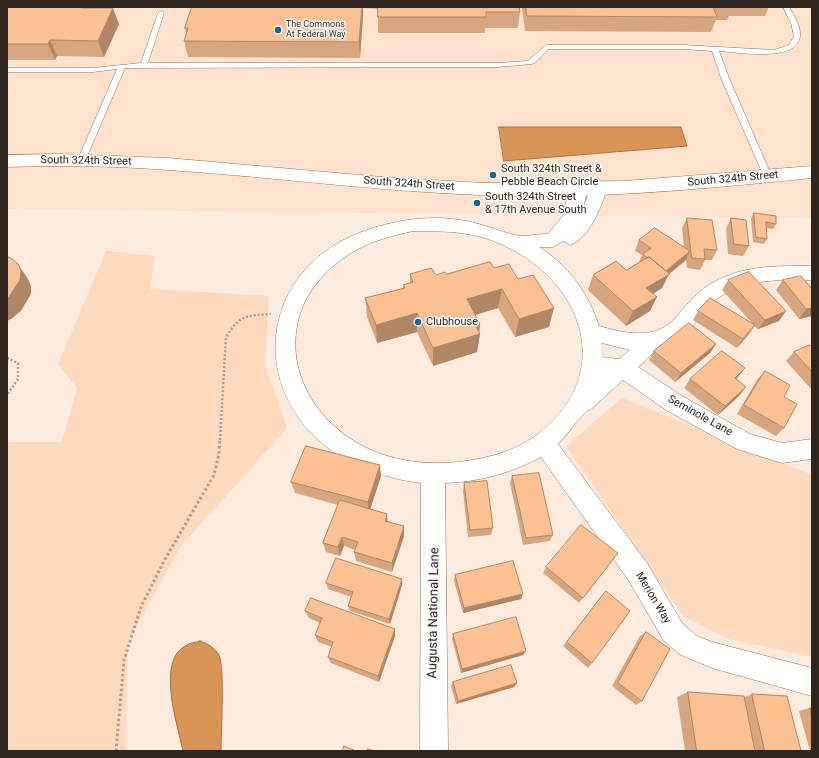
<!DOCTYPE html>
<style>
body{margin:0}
#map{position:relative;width:819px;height:758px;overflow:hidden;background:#fdebdd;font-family:Roboto,sans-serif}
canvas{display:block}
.frame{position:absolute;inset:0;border:8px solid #30251c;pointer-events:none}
</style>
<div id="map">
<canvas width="819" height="758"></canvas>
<div class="frame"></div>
</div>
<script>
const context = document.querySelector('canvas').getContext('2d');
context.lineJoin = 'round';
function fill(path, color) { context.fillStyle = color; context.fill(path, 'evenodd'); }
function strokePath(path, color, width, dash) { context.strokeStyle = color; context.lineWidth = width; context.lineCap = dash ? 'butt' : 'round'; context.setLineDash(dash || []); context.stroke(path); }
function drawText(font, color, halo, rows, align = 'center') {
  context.font = font + ' Roboto,sans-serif'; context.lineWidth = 3; context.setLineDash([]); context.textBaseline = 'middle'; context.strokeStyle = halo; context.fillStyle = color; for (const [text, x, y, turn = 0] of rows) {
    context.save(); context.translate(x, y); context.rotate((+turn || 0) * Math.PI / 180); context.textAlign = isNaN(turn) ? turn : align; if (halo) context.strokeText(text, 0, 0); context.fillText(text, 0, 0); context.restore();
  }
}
fill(new Path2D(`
 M 7,7 L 812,7 L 812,218 L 7,209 Z`), '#ffe2cb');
fill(new Path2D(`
 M 106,251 L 155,256 L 150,289 L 269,296 L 265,364 L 287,428 L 181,546 L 128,642 L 125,751 L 7,751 L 7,442 L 62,442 L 77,388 L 58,364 Z
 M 622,398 L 812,475 L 812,657 L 726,638 L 683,616 L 566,446 Z`), '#fddabe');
const water = new Path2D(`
 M 499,127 L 681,127 L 687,146 L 504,161 Z
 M 200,641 C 208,644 214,647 219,655 C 225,668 221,733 221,751 L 183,751 C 178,726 156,662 185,646 C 189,643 195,643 200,641 Z`);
fill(water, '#d99457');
strokePath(water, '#a67345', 1);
const service = new Path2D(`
 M 783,7 L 789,7 C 794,15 801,26 800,36 C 798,63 737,52 719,51 L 729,78 L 772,177 L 768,180 L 764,177 L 721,78 L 712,51 L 683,49 L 548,49 L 537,61 L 532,64 L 497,67 L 125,68 L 86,159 L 82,162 L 78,159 L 117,69 L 93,72 L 7,72 L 7,68 L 93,68 L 141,63 L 158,13 L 161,11 L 164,13 L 148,63 L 497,63 L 528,61 L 546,45 L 683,45 L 774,50 L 789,45 L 794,36 L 791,23 Z`);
const minor = new Path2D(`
 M 579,182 L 585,184 L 588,188 L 583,208 L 592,184 L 598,182 L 604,184 L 607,188 C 602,206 589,239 570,245 L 563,241 L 553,247 L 539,247 C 568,265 589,294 599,326 C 627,334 658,341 678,315 C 689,302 699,290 714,282 C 744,265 778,266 812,266 L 812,280 C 778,280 741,278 713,302 C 704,310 698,321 689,330 C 681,337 672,340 663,345 C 654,350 646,361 638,367 L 682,396 L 750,434 L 782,443 L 812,439 L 812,459 L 782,463 L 737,449 L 666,410 L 623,380 L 590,410 C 582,412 567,436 558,444 L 647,563 L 682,623 L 697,636 L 712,642 L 812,668 L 812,696 L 712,668 L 679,654 L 664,641 L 629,581 L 541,457 C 511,473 479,482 445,483 L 448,751 L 420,751 L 421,483 C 382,478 342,464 313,435 C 247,367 272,266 359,233 C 393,220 430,214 466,221 C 483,224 498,231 515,235 C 525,237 538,234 548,234 L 562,217 L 570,188 L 573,184 ZM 413,231 C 442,231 471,231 498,243 C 582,278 618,372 538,434 C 514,452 486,459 457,462 C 431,465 401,462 376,452 C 320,430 280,371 301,311 C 311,283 336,260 362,247 C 378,239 396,235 413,231 ZM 602,343 L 630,350 L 619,359 L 602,357 Z`);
const tertiary = new Path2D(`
 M 61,154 L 168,158 L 382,177 L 483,183 L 624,181 L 812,166 L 812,178 C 702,189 591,200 480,195 C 376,191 273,177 169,170 C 115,166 61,165 7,167 L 7,155 Z`);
strokePath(service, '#8c725d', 1);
strokePath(minor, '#8c725d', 1);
strokePath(tertiary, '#8c725d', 1);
strokePath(new Path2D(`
 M 7,358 L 18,363 L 18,379 L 7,395
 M 220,440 L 226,337 C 241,314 245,316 271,314`), '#ad9e92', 2.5, [2, 2]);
strokePath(new Path2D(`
 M 116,751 L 124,660 L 141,607 L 164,561 L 214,475 L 219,454 L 220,439`), '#ad9e92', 3, [2.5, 2.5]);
fill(service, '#fff');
fill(minor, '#fff');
fill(tertiary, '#fff');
fill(new Path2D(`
 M 7,7 L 97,8 L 119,24 L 104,57 L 57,56 L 55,60 L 7,60 Z
 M 192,7 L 519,7 L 520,12 L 518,28 L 485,28 L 485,33 L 378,33 L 378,9 L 363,8 L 363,16 L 360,58 L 188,57 L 184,41 L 186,34 L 185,28 Z
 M 522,7 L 769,7 L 765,16 L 729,16 L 727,20 L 716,20 L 711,32 L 525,31 Z
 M 754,213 L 776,224 L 773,229 L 766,228 L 767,239 L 764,244 L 753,242 L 751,218 Z
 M 687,218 L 717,250 L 712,260 L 705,260 L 700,270 L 687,268 L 686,260 L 669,274 L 662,288 L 653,294 L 650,311 L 626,326 L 588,290 L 593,275 L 626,270 L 639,262 L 642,255 L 635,251 L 639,240 L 684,247 L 682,228 Z
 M 731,218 L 749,246 L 743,256 L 728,254 L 726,229 Z
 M 494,268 L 518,279 L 549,327 L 515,337 L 498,308 L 475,315 L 480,324 L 479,333 L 480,334 L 477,352 L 433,366 L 417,332 L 377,343 L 367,317 L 365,298 L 403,288 L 403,285 L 410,283 L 410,274 L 436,275 L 446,274 Z
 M 728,280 L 779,321 L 758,329 L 754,326 L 748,335 L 737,348 L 693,320 L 698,311 L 754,325 L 722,290 Z
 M 783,280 L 811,287 L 812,285 L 812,316 L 799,319 L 776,290 Z
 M 716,344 L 710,353 L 675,382 L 649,360 L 654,351 Z
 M 812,347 L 812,390 L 786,361 L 794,352 Z
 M 745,368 L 736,379 L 739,396 L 718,415 L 684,388 L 690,379 Z
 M 765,371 L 784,397 L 784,428 L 776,436 L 737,414 L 757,380 Z
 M 381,476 L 370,509 L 387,514 L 387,521 L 404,536 L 392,572 L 356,561 L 354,552 L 355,550 L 344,546 L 340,556 L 326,552 L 323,543 L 338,505 L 295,493 L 291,482 Z
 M 512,476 L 553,535 L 550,541 L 523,545 L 510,483 Z
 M 464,483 L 493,528 L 491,535 L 468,537 L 463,491 Z
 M 618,553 L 579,603 L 543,573 L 546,567 Z
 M 455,575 L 521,599 L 463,613 L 454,581 Z
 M 402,579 L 402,585 L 390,624 L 350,611 L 348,606 L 351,597 L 328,589 L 326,583 Z
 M 606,591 L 592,663 L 588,668 L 563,646 Z
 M 305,611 L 395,629 L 395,636 L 379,682 L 331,663 L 328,657 L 332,647 L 318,642 L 315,635 L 320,623 L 309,618 Z
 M 646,632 L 642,701 L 636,705 L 612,686 L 640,636 Z
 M 453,634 L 526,651 L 523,655 L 461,673 L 452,639 Z
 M 453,682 L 517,683 L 514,687 L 456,704 L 451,686 Z
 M 688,692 L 745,697 L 752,694 L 801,751 L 685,751 L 677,697 Z
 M 810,708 L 812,708 L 812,751 L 810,751 L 799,711 Z`), '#d8a67e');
fill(new Path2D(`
 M 83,7 L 97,7 L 89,24 L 83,8 Z
 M 362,7 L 363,7 L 363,16 L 360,58 L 359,42 Z
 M 113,8 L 119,24 L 104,57 L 98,41 Z
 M 50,40 L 57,56 L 55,60 L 48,44 Z
 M 690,251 L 685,261 L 669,274 L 662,288 L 640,302 L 646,288 Z
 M 18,264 L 28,279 L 31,286 L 31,294 L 21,311 L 11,319 L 7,321 L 7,299 Z
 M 502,289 L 498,308 L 465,318 L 467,299 Z
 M 657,297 L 650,311 L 626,326 L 633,311 Z
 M 554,308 L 549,327 L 515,337 L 519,319 Z
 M 812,308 L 812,316 L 799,319 L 806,309 Z
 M 786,311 L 779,321 L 758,329 L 765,320 Z
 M 417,313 L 417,332 L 377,343 L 376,325 Z
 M 480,324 L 479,335 L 480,334 L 477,352 L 433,366 L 433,348 L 475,325 Z
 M 755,325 L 748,335 L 737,348 L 743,339 Z
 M 716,344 L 710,353 L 675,382 L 681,373 Z
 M 745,368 L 738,377 L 728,387 L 735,378 Z
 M 746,387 L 739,396 L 718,415 L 725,406 Z
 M 380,465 L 381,476 L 369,513 L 368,502 Z
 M 387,514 L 388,525 L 385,521 Z
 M 404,526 L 404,536 L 392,572 L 392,563 Z
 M 342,537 L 344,546 L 340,556 L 338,547 Z
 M 402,579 L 402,585 L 390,624 L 389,619 Z
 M 523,594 L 521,599 L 463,613 L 464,608 Z
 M 395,629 L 395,636 L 379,682 L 378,676 Z
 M 526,651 L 523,655 L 461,673 L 462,669 Z
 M 517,683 L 514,687 L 456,704 L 458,701 Z`), '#b08766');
const building = new Path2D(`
 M 7,7 L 83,7 L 83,8 L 113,8 L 98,41 L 50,40 L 48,44 L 7,44 Z
 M 192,7 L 362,7 L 359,42 L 184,41 L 188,28 L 185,28 Z
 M 378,7 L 519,7 L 520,12 L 486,12 L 486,17 L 378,17 Z
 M 526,7 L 713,7 L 717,17 L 527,16 Z
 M 754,213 L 776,216 L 776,224 L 766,222 L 767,239 L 756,237 Z
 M 687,218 L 712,220 L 717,250 L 704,249 L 705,259 L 692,258 Z
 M 731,218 L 746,220 L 749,246 L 734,244 Z
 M 655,228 L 690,251 L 666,271 L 649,257 L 647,258 L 643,254 L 651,248 L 639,240 Z
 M 7,256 L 12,259 L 18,264 L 21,271 L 20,280 L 9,297 L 7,299 Z
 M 649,257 L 670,274 L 646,288 L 657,297 L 633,311 L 593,275 L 616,261 L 626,270 Z
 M 490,262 L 494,268 L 509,264 L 518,279 L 533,275 L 554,308 L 519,319 L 502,289 L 467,299 L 480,324 L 475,325 L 480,334 L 433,348 L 417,313 L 376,325 L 365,298 L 405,288 L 403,285 L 413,282 L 410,274 L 431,268 L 436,275 L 445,272 L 446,274 Z
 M 749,272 L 786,311 L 765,320 L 728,280 Z
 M 801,276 L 812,289 L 812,308 L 806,309 L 783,280 Z
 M 710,298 L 755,325 L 743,339 L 698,311 Z
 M 689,323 L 716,344 L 681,373 L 654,351 Z
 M 810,345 L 812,347 L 812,372 L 794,352 Z
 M 722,351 L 745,368 L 735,378 L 746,387 L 725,406 L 690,379 Z
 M 765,371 L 790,385 L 784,397 L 797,404 L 784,428 L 744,405 Z
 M 306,446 L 380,465 L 368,502 L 291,482 Z
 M 539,473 L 553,535 L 526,538 L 512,476 Z
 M 487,481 L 493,528 L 470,530 L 464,483 Z
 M 340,500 L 387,514 L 385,521 L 404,526 L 392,563 L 354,552 L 358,542 L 342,537 L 338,547 L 323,543 Z
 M 581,525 L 618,553 L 583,598 L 546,567 Z
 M 336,558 L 402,579 L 389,619 L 348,606 L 353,592 L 326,583 Z
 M 513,561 L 523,594 L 464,608 L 455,575 Z
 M 606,591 L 630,611 L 592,663 L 567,642 Z
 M 311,598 L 395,629 L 378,676 L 328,657 L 333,642 L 315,635 L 322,618 L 305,611 Z
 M 516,617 L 526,651 L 462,669 L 453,634 Z
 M 646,632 L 670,649 L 642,701 L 618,683 Z
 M 511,665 L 517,683 L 458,701 L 453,682 Z
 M 688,692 L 744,696 L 755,751 L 697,751 Z
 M 752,694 L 787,696 L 801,751 L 765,751 Z
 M 810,708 L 812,708 L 812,716 Z
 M 344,746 L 356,751 L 343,751 Z
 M 368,749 L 375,751 L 367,751 Z`);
fill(building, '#fbc192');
strokePath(building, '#b08766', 1);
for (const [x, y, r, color] of [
 [278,30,4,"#14699a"],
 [493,175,4,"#14699a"],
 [477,203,4,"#14699a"],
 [418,322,4,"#14699a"]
]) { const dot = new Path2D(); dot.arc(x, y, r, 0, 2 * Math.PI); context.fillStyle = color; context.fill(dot); strokePath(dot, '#fcfcfc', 1.5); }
drawText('9px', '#30251c', '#fcfcfc', [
 ["The Commons",286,25],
 ["At Federal Way",286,35]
], 'left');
drawText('11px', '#30251c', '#fcfcfc', [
 ["South 324th Street",86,161,1],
 ["South 324th Street",733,179,-5],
 ["South 324th Street",409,184,4],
 ["Seminole Lane",700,416,29],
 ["Merion Way",653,598,59]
]);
drawText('11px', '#30251c', '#fcfcfc', [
 ["South 324th Street &",501,169],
 ["Pebble Beach Circle",501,182],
 ["South 324th Street",485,197],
 ["& 17th Avenue South",485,210],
 ["Clubhouse",426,322]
], 'left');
drawText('13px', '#30251c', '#fcfcfc', [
 ["Augusta National Lane",434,613,-89]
]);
</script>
